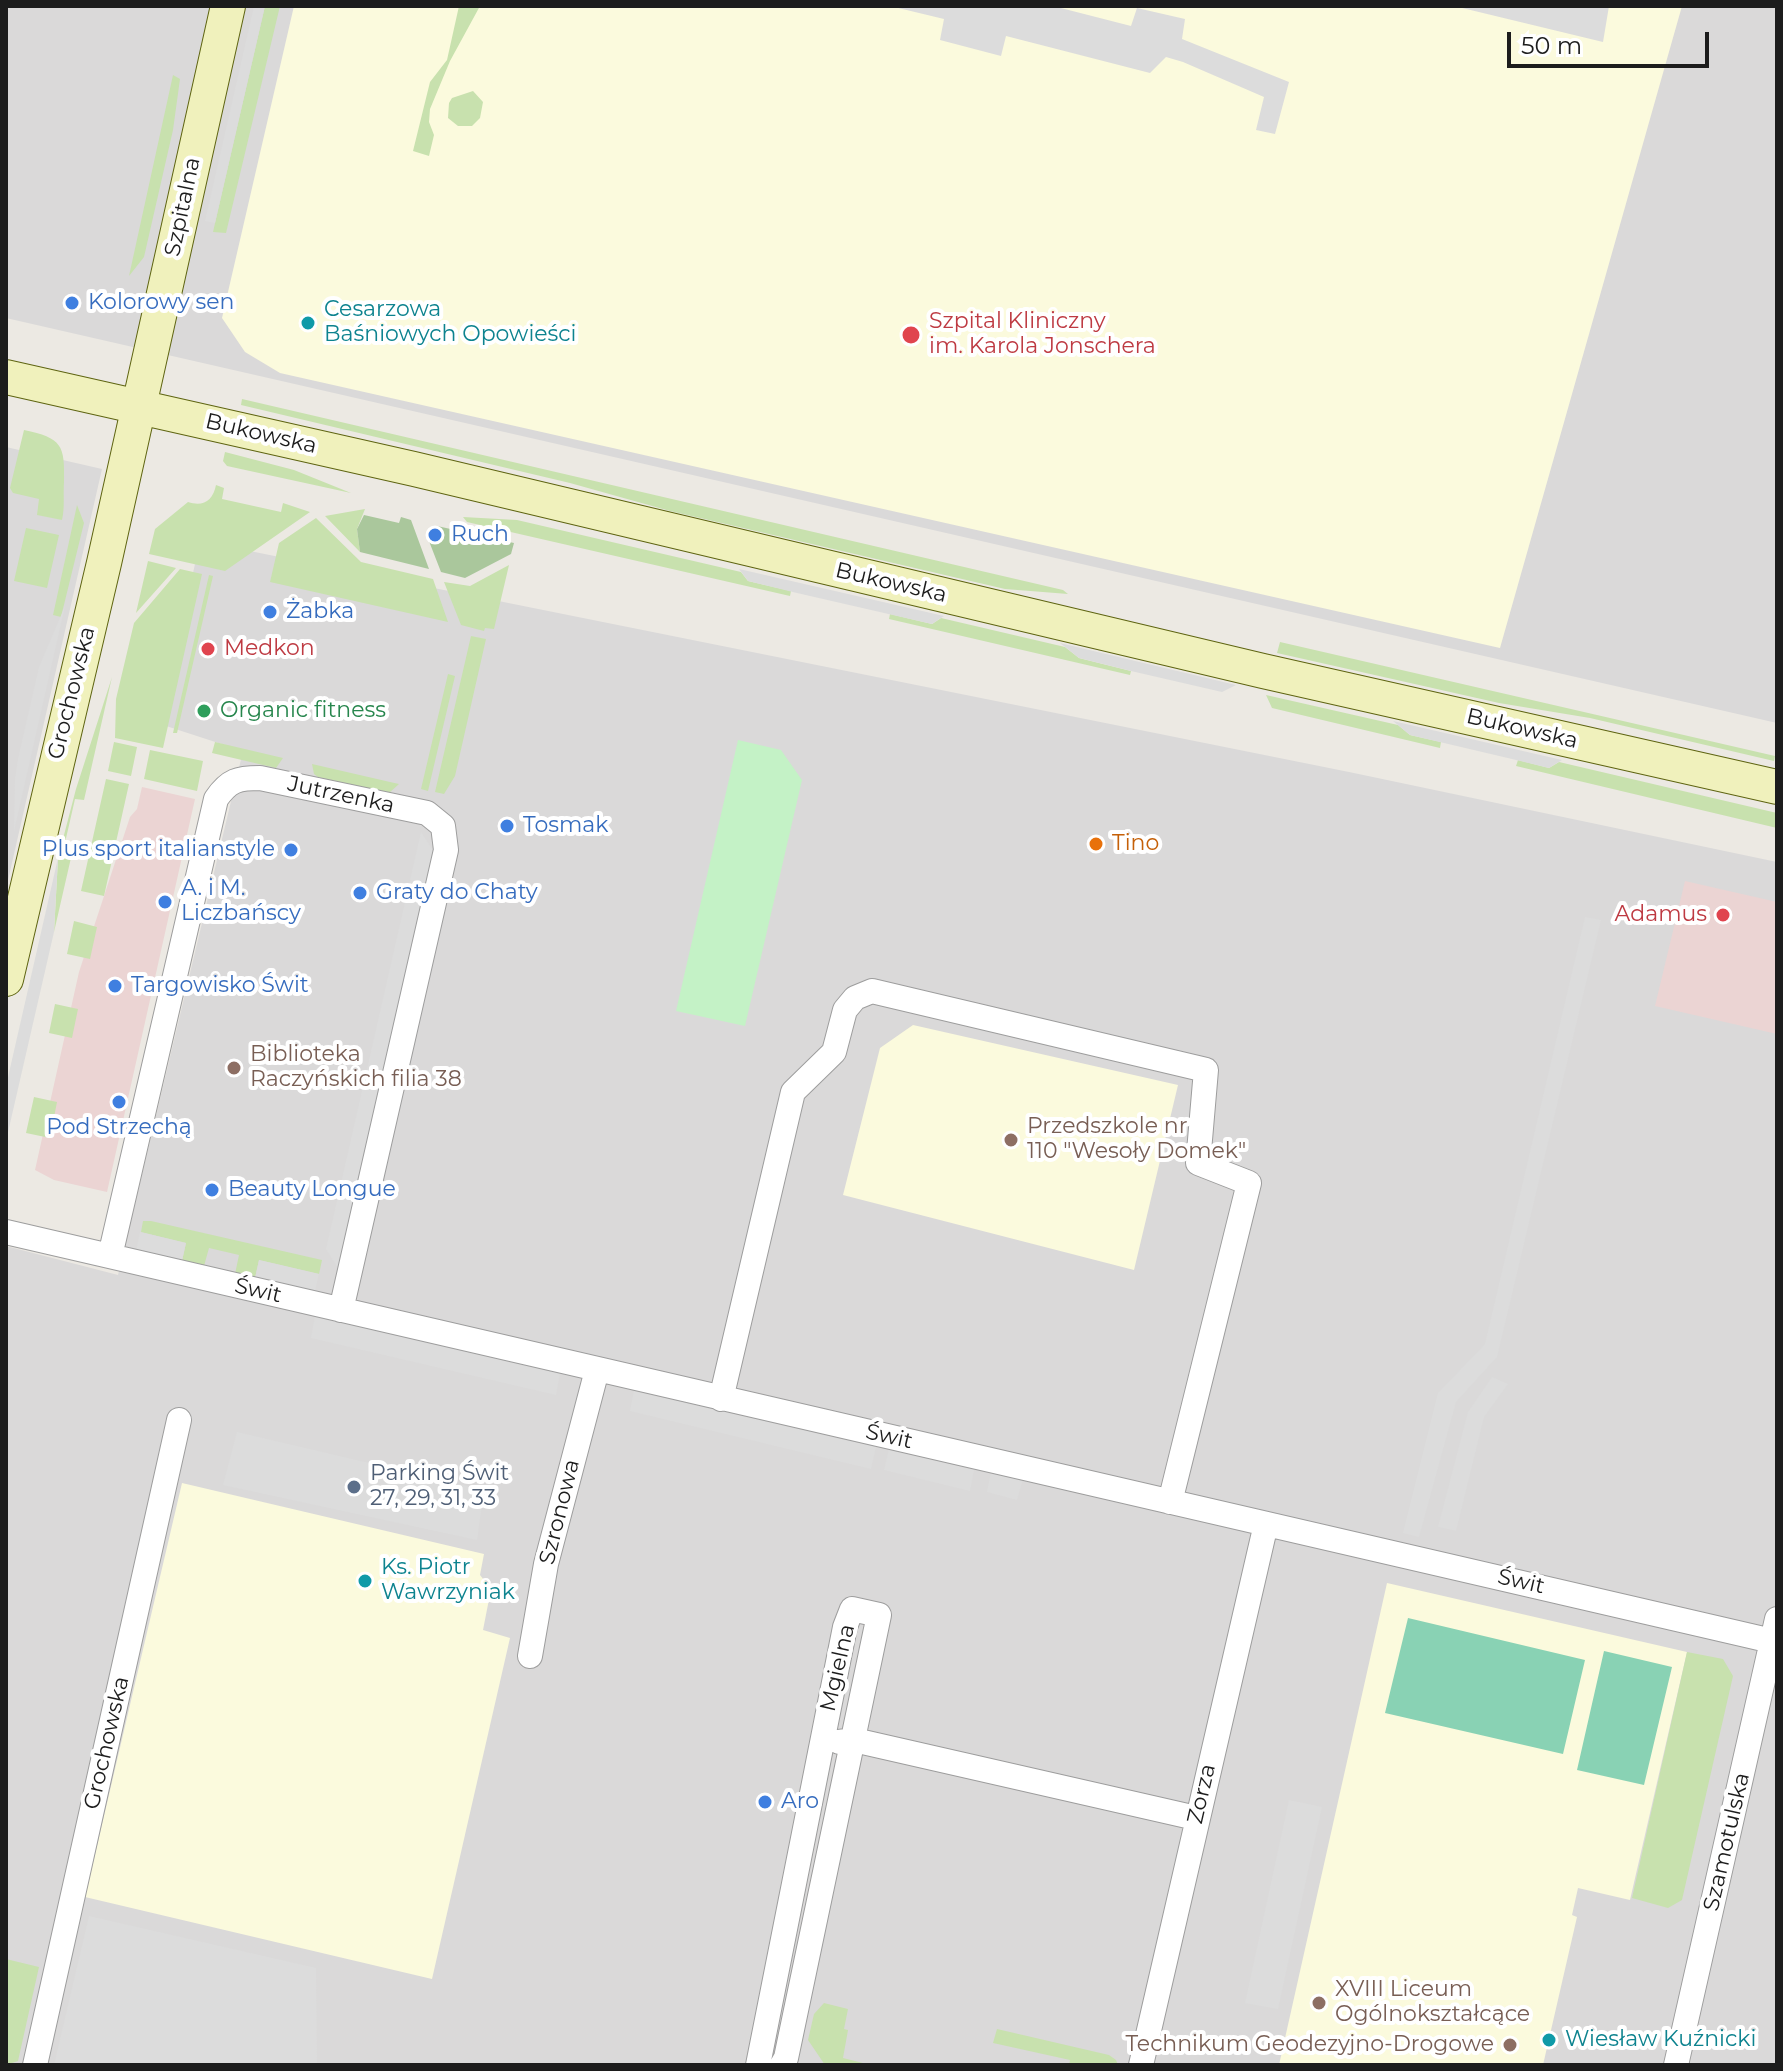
<!DOCTYPE html>
<meta charset="utf-8">
<style>
body{margin:0}
#map{position:relative;width:1783px;height:2071px;overflow:hidden;background:#ece9e3;font-family:Montserrat,sans-serif}
canvas{display:block}
.frame{position:absolute;inset:0;border:8px solid #1c1c1c;pointer-events:none}
.scale{position:absolute;left:1507px;top:32px;width:202px;height:36px;box-sizing:border-box;border:4px solid #1c1c1c;border-top:0;padding-left:10px;font-size:24px;line-height:28px;white-space:nowrap;color:#1c1c1c;-webkit-text-stroke:6px #fff;paint-order:stroke}
</style>
<div id="map">
<canvas width="1783" height="2071"></canvas>
<div class="frame"></div>
<div class="scale">50 m</div>
</div>
<script>
const context = document.querySelector('canvas').getContext('2d');
context.lineJoin = 'round';
function fill(path, color) { context.fillStyle = color; context.fill(path, 'evenodd'); }
function strokePath(path, color, width, dash) { context.strokeStyle = color; context.lineWidth = width; context.lineCap = dash ? 'butt' : 'round'; context.setLineDash(dash || []); context.stroke(path); }
function drawText(font, color, halo, rows, align = 'center') {
  context.font = font + ' Montserrat,sans-serif'; context.lineWidth = 8; context.setLineDash([]); context.textBaseline = 'middle'; context.strokeStyle = halo; context.fillStyle = color; for (const [text, x, y, turn = 0] of rows) {
    context.save(); context.translate(x, y); context.rotate((+turn || 0) * Math.PI / 180); context.textAlign = isNaN(turn) ? turn : align; if (halo) context.strokeText(text, 0, 0); context.fillText(text, 0, 0); context.restore();
  }
}
fill(new Path2D(`
 M 6,6 L 1777,6 L 1777,723 L 6,318 Z
 M 6,447 L 102,469 L 6,889 Z
 M 200,541 L 1349,772 L 1777,862 L 1777,2065 L 6,2065 L 6,1246 L 118,1275 L 243,751 L 160,724 Z`), '#dad9d9');
fill(new Path2D(`
 M 142,787 L 195,799 L 107,1192 L 54,1180 L 35,1170 L 79,972 L 130,817 L 137,809 Z
 M 1685,881 L 1777,902 L 1777,1034 L 1655,1006 Z`), '#ebd4d3');
fill(new Path2D(`
 M 294,6 L 1682,6 L 1500,648 L 280,373 L 245,352 L 222,318 Z
 M 913,1025 L 1178,1085 L 1134,1270 L 843,1195 L 880,1048 Z
 M 182,1483 L 484,1554 L 480,1575 L 491,1589 L 483,1630 L 510,1638 L 432,1979 L 85,1897 Z
 M 1387,1583 L 1687,1652 L 1630,1900 L 1578,1888 L 1572,1915 L 1577,1917 L 1543,2065 L 1279,2065 Z`), '#fbfadd');
fill(new Path2D(`
 M 265,6 L 280,6 L 226,233 L 213,232 Z
 M 459,6 L 480,6 L 450,61 L 430,109 L 429,122 L 434,135 L 429,156 L 413,151 L 430,82 L 447,60 Z
 M 173,75 L 180,79 L 173,130 L 144,257 L 129,276 Z
 M 473,91 L 483,102 L 480,118 L 472,126 L 458,126 L 448,118 L 449,103 L 452,98 Z
 M 242,399 L 1063,590 L 1068,594 L 1005,589 L 670,511 L 570,483 L 241,405 Z
 M 24,430 C 62,438 65,445 64,482 C 63,496 65,506 62,520 L 37,515 L 39,499 L 13,493 L 10,488 Z
 M 225,452 L 294,470 L 351,493 L 227,466 L 223,461 Z
 M 216,485 L 224,488 L 222,499 L 281,512 L 283,503 L 310,512 L 225,571 L 149,554 L 155,529 L 188,502 C 203,507 213,501 216,485 Z
 M 77,505 L 84,523 L 61,617 L 53,615 Z
 M 365,509 L 357,529 L 360,552 L 325,516 Z
 M 463,517 L 517,520 L 741,572 L 748,581 L 791,591 L 790,596 L 467,522 Z
 M 316,518 L 361,562 L 433,579 L 448,622 L 270,582 L 279,543 Z
 M 26,528 L 59,535 L 47,588 L 14,581 Z
 M 148,561 L 176,568 L 136,613 Z
 M 509,565 L 494,629 L 485,628 L 484,631 L 461,625 L 444,582 L 470,586 Z
 M 180,569 L 202,574 L 163,748 L 115,738 L 116,699 L 134,623 Z
 M 209,575 L 213,576 L 177,733 L 173,733 Z
 M 890,614 L 932,624 L 941,618 L 1065,647 L 1079,658 L 1131,671 L 1130,675 L 889,619 Z
 M 471,636 L 486,639 L 455,776 L 444,794 L 435,792 Z
 M 1280,642 L 1775,756 L 1774,761 L 1590,718 L 1499,703 L 1277,653 Z
 M 448,674 L 455,676 L 428,791 L 421,789 Z
 M 112,677 L 84,800 L 75,799 L 64,847 L 73,849 L 54,932 L 58,858 L 76,789 Z
 M 1266,695 L 1398,725 L 1410,735 L 1441,742 L 1440,748 L 1272,708 Z
 M 114,742 L 137,747 L 131,776 L 108,771 Z
 M 215,742 L 283,758 L 276,768 L 212,753 Z
 M 150,750 L 203,761 L 197,791 L 144,779 Z
 M 1518,760 L 1549,768 L 1559,762 L 1777,813 L 1777,828 L 1516,766 Z
 M 312,764 L 390,782 L 399,784 L 389,793 L 318,777 L 314,774 Z
 M 106,779 L 129,784 L 104,896 L 81,891 Z
 M 74,921 L 97,927 L 90,959 L 67,954 Z
 M 55,1004 L 78,1009 L 72,1038 L 49,1033 Z
 M 34,1097 L 57,1102 L 50,1138 L 26,1133 Z
 M 143,1221 L 151,1221 L 322,1260 L 319,1274 L 259,1260 L 255,1278 L 235,1274 L 239,1255 L 209,1248 L 204,1266 L 182,1261 L 186,1243 L 141,1232 Z
 M 1687,1652 L 1723,1659 L 1733,1676 L 1682,1900 L 1668,1908 L 1632,1898 Z
 M 6,1959 L 39,1967 L 18,2061 L 6,2065 Z
 M 824,2003 L 848,2009 L 844,2029 L 848,2030 L 843,2058 L 871,2065 L 825,2065 L 808,2040 L 814,2014 Z
 M 997,2029 L 1109,2055 L 1116,2060 L 1118,2065 L 1069,2065 L 1070,2060 L 993,2043 Z`), '#c8e1ae');
fill(new Path2D(`
 M 364,515 L 399,523 L 401,517 L 411,520 L 429,569 L 360,552 L 357,529 Z
 M 437,526 L 514,543 L 511,554 L 465,578 L 441,572 L 427,536 L 433,543 L 443,534 Z`), '#aac79c');
fill(new Path2D(`
 M 738,740 L 781,750 L 802,780 L 745,1026 L 676,1011 Z`), '#c4f2c6');
fill(new Path2D(`
 M 1408,1618 L 1585,1660 L 1563,1754 L 1385,1713 Z
 M 1604,1651 L 1672,1667 L 1644,1785 L 1577,1770 Z`), '#89d2b4');
fill(new Path2D(`
 M 254,6 L 265,6 L 215,223 L 205,221 Z
 M 890,6 L 1053,6 L 1131,26 L 1137,8 L 1185,19 L 1182,39 L 1289,82 L 1275,134 L 1256,130 L 1264,97 L 1183,62 L 1166,57 L 1150,73 L 1006,36 L 1001,56 L 940,40 L 944,19 Z
 M 1454,6 L 1609,6 L 1603,42 Z
 M 739,569 L 944,616 L 932,624 L 797,593 L 748,581 Z
 M 65,606 L 14,831 L 15,779 L 18,759 L 39,667 Z
 M 1060,643 L 1236,685 L 1222,692 L 1131,671 L 1079,658 Z
 M 1393,721 L 1562,760 L 1549,768 L 1512,759 L 1410,735 Z
 M 421,832 L 436,855 L 341,1273 L 326,1249 Z
 M 58,858 L 54,932 L 6,1141 L 6,1086 Z
 M 1585,917 L 1601,920 L 1497,1357 L 1456,1402 L 1419,1537 L 1403,1533 L 1438,1393 L 1485,1344 Z
 M 140,1232 L 186,1243 L 182,1261 L 136,1251 Z
 M 259,1260 L 319,1274 L 315,1292 L 255,1278 Z
 M 315,1316 L 560,1373 L 556,1395 L 311,1338 Z
 M 1492,1377 L 1508,1384 L 1484,1417 L 1456,1531 L 1438,1527 L 1468,1412 Z
 M 634,1391 L 876,1447 L 871,1469 L 630,1411 Z
 M 237,1432 L 484,1490 L 477,1540 L 223,1485 Z
 M 889,1449 L 974,1470 L 970,1491 L 884,1470 Z
 M 991,1472 L 1023,1479 L 1017,1500 L 987,1492 Z
 M 1289,1800 L 1322,1807 L 1278,2009 L 1245,2003 Z
 M 89,1916 L 316,1968 L 317,2065 L 54,2065 Z`), '#dcdcdc');
const street = new Path2D(`
 M 6,1232 L 1772,1641
 M 110,1256 L 216,799 C 229,780 238,778 260,778 L 427,813 L 443,826 L 446,850 L 341,1310
 M 721,1399 L 793,1092 L 834,1052 L 845,1010 L 855,998 L 872,991 L 1206,1070 L 1198,1163 L 1249,1183 L 1170,1502
 M 530,1656 L 546,1564 L 597,1370
 M 839,1742 L 854,1740 L 1196,1818
 M 35,2065 L 179,1420
 M 758,2065 L 845,1627 L 852,1609 L 879,1615 L 786,2058 L 782,2065
 M 1141,2065 L 1266,1524
 M 1676,2065 L 1777,1619`);
const secondary = new Path2D(`
 M 6,377 L 414,469 L 1263,671 L 1777,787
 M 6,979 L 104,563 L 228,6`);
strokePath(street, '#9d9d9d', 26);
strokePath(secondary, '#5e6411', 36);
strokePath(street, '#fff', 24);
strokePath(secondary, '#f0f1bc', 34);
for (const [x, y, r, color] of [
 [72,303,8,"#3f7fe0"],
 [308,323,8,"#0f9aa8"],
 [911,335,10,"#e0444e"],
 [435,535,8,"#3f7fe0"],
 [270,612,8,"#3f7fe0"],
 [208,649,8,"#e0444e"],
 [204,711,8,"#2e9e5b"],
 [507,826,8,"#3f7fe0"],
 [1096,844,8,"#e8710a"],
 [291,850,8,"#3f7fe0"],
 [360,893,8,"#3f7fe0"],
 [165,902,8,"#3f7fe0"],
 [1723,915,8,"#e0444e"],
 [115,986,8,"#3f7fe0"],
 [234,1068,8,"#8d6e63"],
 [119,1102,8,"#3f7fe0"],
 [1011,1140,8,"#8d6e63"],
 [212,1190,8,"#3f7fe0"],
 [354,1487,8,"#5c6f8a"],
 [365,1581,8,"#0f9aa8"],
 [765,1802,8,"#3f7fe0"],
 [1319,2003,8,"#8d6e63"],
 [1549,2040,8,"#0f9aa8"],
 [1510,2045,8,"#8d6e63"]
]) { const dot = new Path2D(); dot.arc(x, y, r, 0, 2 * Math.PI); context.fillStyle = color; context.fill(dot); strokePath(dot, '#fff', 3); }
drawText('22px', '#1c1c1c', '#fff', [
 ["Szpitalna",183,207,-78],
 ["Bukowska",261,434,13],
 ["Bukowska",891,583,13],
 ["Grochowska",72,693,-76],
 ["Bukowska",1522,729,13],
 ["Jutrzenka",341,795,12],
 ["Świt",258,1291,13],
 ["Świt",889,1437,13],
 ["Szronowa",560,1512,-76],
 ["Świt",1521,1582,13],
 ["Mgielna",838,1668,-77],
 ["Grochowska",107,1743,-77],
 ["Zorza",1202,1794,-77],
 ["Szamotulska",1727,1842,-77]
]);
drawText('22px', '#366cbe', '#fff', [
 ["Kolorowy sen",88,303],
 ["Ruch",451,535],
 ["Żabka",286,612],
 ["Tosmak",523,826],
 ["Plus sport italianstyle",275,850,"right"],
 ["A. i M.",181,889],
 ["Liczbańscy",181,914],
 ["Graty do Chaty",376,893],
 ["Targowisko Świt",131,986],
 ["Pod Strzechą",119,1128,"center"],
 ["Beauty Longue",228,1190],
 ["Aro",781,1802]
], 'left');
drawText('22px', '#0d838f', '#fff', [
 ["Cesarzowa",324,310],
 ["Baśniowych Opowieści",324,335],
 ["Ks. Piotr",381,1568],
 ["Wawrzyniak",381,1593],
 ["Wiesław Kuźnicki",1565,2040]
], 'left');
drawText('22px', '#be3a42', '#fff', [
 ["Szpital Kliniczny",929,322],
 ["im. Karola Jonschera",929,347],
 ["Medkon",224,649],
 ["Adamus",1707,915,"right"]
], 'left');
drawText('22px', '#27864d', '#fff', [
 ["Organic fitness",220,711]
], 'left');
drawText('22px', '#c56008', '#fff', [
 ["Tino",1112,844]
], 'left');
drawText('22px', '#785e54', '#fff', [
 ["Biblioteka",250,1055],
 ["Raczyńskich filia 38",250,1080],
 ["Przedszkole nr",1027,1127],
 ["110 \"Wesoły Domek\"",1027,1152],
 ["XVIII Liceum",1335,1990],
 ["Ogólnokształcące",1335,2015],
 ["Technikum Geodezyjno-Drogowe",1494,2045,"right"]
], 'left');
drawText('22px', '#4e5e75', '#fff', [
 ["Parking Świt",370,1474],
 ["27, 29, 31, 33",370,1499]
], 'left');
</script>
